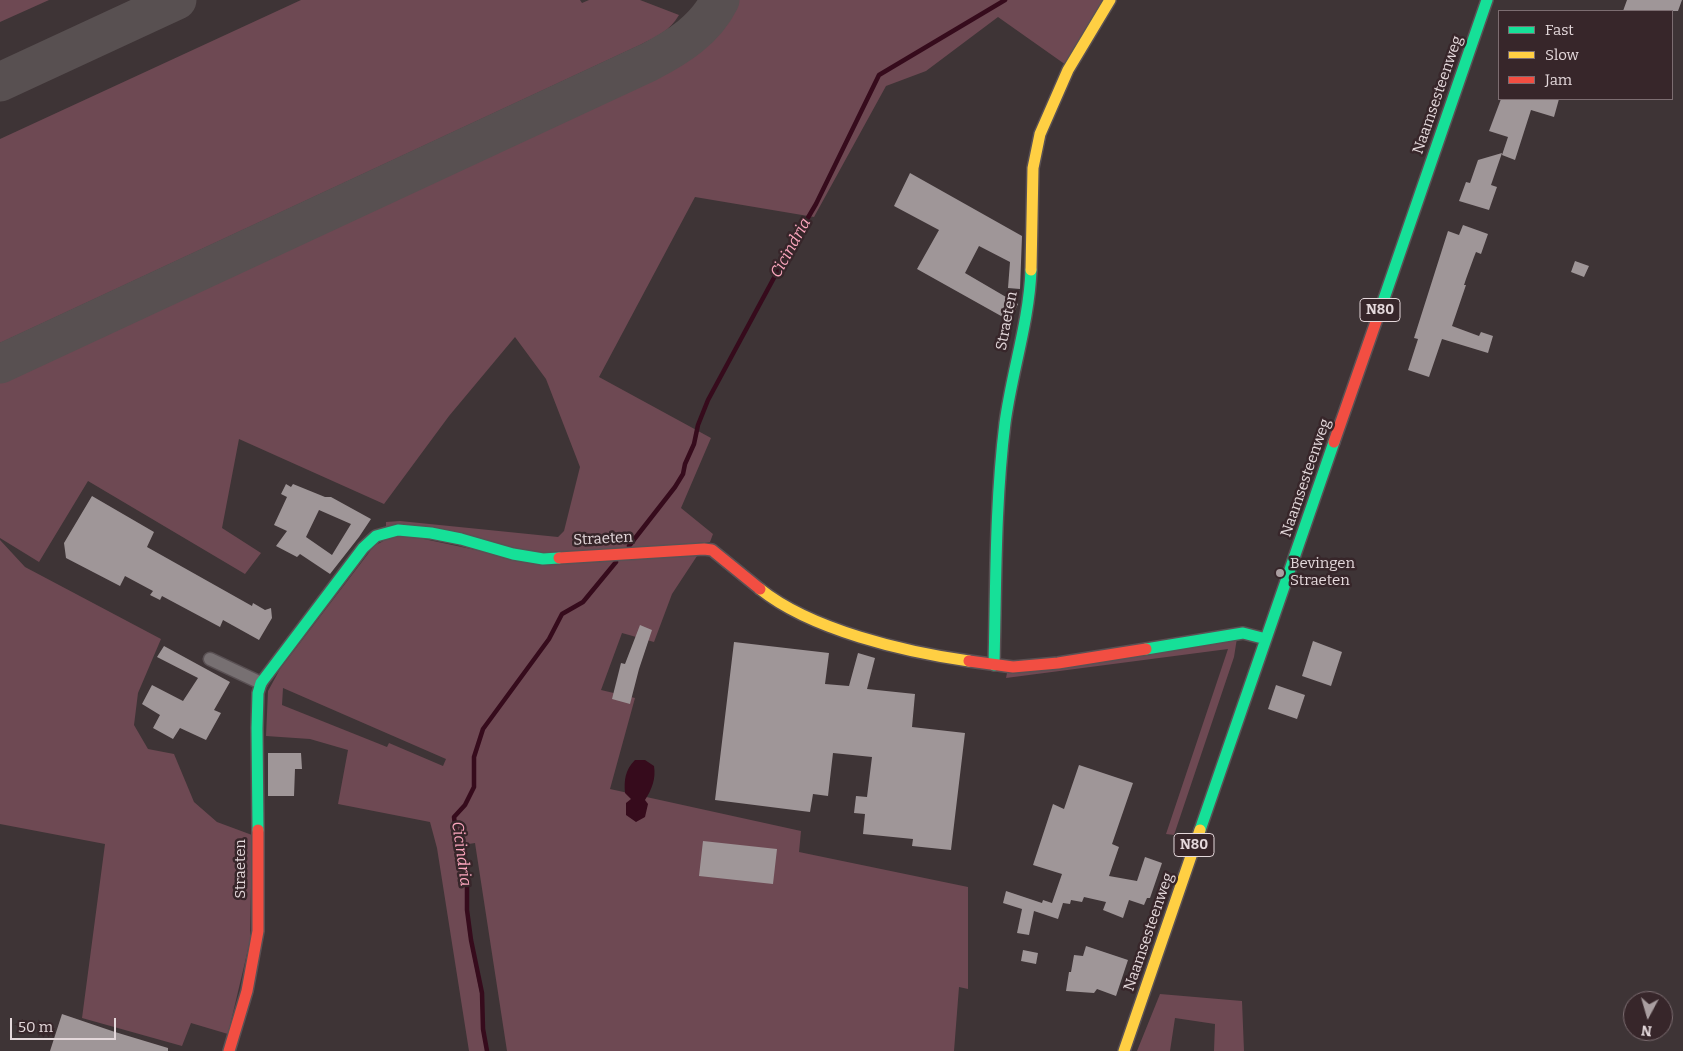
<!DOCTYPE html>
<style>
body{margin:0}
#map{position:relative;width:1683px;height:1051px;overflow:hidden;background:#3e3436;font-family:Bitter,serif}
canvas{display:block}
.legend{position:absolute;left:1498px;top:10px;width:175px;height:90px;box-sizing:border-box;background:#37262a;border:1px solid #7c6d71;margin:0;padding:6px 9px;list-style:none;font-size:15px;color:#e4d8db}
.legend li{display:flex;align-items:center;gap:10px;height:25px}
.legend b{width:25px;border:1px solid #7c6d71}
.north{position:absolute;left:1623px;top:991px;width:50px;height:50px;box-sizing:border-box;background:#37262a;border:1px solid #7c6d71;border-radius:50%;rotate:186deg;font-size:14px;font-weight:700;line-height:20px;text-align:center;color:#e4d8db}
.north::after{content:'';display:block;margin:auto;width:18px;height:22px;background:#aa9fa1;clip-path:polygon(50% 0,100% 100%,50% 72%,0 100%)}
.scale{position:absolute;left:10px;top:1018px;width:106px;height:22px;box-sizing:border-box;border:2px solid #e4d8db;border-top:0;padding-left:6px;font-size:15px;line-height:18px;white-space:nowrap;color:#e4d8db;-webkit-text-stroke:4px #37262a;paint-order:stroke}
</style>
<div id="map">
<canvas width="1683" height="1051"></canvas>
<ul class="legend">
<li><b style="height:6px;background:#16e098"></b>Fast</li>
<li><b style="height:6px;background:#ffcf43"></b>Slow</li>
<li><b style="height:6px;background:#f24e42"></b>Jam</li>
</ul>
<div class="north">N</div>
<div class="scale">50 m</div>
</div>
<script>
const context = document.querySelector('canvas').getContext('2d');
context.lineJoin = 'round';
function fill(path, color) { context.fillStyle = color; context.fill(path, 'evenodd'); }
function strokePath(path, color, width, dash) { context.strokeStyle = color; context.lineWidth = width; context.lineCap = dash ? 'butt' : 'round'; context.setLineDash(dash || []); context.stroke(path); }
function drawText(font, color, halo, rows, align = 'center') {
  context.font = font + ' Bitter,serif'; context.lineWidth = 5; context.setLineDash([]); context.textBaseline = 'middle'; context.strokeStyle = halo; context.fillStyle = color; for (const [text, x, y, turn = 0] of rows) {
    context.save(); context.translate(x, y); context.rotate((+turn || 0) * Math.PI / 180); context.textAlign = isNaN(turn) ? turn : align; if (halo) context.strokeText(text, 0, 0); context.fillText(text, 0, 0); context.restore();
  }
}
fill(new Path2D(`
 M 0,0 L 49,0 L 0,22 Z
 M 301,0 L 580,0 L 582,3 L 589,0 L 640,0 L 679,15 C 670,31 656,37 640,45 L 0,343 L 0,139 Z
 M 739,0 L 1104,0 L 1066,65 L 998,17 L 926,71 L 886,86 L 814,217 L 695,197 L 599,377 L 711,438 L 681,508 L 713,534 L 710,542 L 551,554 L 386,526 L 386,522 L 400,521 L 558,537 L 564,531 L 580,467 L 546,379 L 515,337 L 449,416 L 384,504 L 239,439 L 222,528 L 261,553 L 245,574 L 88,481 L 39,562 L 0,538 L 0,379 L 679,65 C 704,47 724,27 739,0 Z
 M 405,535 L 528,561 L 697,556 L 672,594 L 654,642 L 622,633 L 601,690 L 635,698 L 610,789 L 801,831 L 799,852 L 968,887 L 968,989 L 959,987 L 954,1051 L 507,1051 L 475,843 L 456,846 L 466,892 L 468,932 L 480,993 L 482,1026 L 486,1051 L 469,1051 L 437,848 L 430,822 L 338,804 L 348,750 L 310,739 L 266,736 L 268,691 L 280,669 L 374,546 L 389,538 ZM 283,688 L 446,759 L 443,766 L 389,743 L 387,747 L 282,705 Z
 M 0,540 L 25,567 L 161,639 L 138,693 L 134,725 L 148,749 L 174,754 L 194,802 L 217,822 L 252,835 L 250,941 L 228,1034 L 191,1023 L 182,1046 L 82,1018 L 105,844 L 0,824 Z
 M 1237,638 L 1234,657 L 1174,835 L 1166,834 L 1228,649 L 1006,678 L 1007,673 Z
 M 1160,994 L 1242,1001 L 1244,1051 L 1214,1051 L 1215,1024 L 1175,1018 L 1170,1051 L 1137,1051 Z`), '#6e4953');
fill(new Path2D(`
 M 635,760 L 645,760 L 654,766 C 656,779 652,789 645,800 L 648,804 L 645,817 L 636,822 L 626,815 L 626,803 L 631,799 L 625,793 C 624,780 625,770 635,760 Z`), '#360b1c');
strokePath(new Path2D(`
 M 629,546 L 675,487 L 683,474 L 685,464 L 694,444 L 698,425 L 708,400 L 789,250 L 816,204 L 879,75 L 1005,0
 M 487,1051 L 483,1029 L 482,993 L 471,940 L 467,910 L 467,883 L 457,841 L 454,817 L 465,805 L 474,787 L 474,757 L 483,729 L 549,639 L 562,614 L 583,602 L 616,562`), '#360b1c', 4.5);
strokePath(new Path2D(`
 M 0,82 L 177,0
 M 0,364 L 649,62 C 678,47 705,30 720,0`), '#585051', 39);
fill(new Path2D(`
 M 1627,0 L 1682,0 L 1678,11 L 1623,11 Z
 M 1501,99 L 1559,99 L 1554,117 L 1531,110 L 1515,160 L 1502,155 L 1508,137 L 1489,131 Z
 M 1502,153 L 1491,185 L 1497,187 L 1489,210 L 1459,201 L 1466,182 L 1470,183 L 1478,160 Z
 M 910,173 L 1022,236 L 1020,289 L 1008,288 L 1010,262 L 979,246 L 965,273 L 1018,304 L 1010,321 L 917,269 L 939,230 L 894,206 Z
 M 1463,225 L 1488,234 L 1481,254 L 1476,252 L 1474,257 L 1466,279 L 1464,285 L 1466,285 L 1452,326 L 1479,336 L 1481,332 L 1493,336 L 1488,353 L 1442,339 L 1429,377 L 1408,370 L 1418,339 L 1414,338 L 1448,231 L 1459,235 Z
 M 1575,261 L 1589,266 L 1584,277 L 1571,272 Z
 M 286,484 L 291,487 L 293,484 L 325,497 L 331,497 L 371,519 L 359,537 L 330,574 L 300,554 L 297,557 L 276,546 L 287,531 L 274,525 L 287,497 L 281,494 ZM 319,510 L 351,524 L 332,555 L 306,537 Z
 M 92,496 L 154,532 L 147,547 L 252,606 L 253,603 L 265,610 L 271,608 L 272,618 L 259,640 L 223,620 L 220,627 L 162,596 L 160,600 L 150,595 L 153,591 L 125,576 L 120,586 L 66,558 L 64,543 Z
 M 640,625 L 652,630 L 639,669 L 630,704 L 612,699 L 621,663 L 625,664 Z
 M 1313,641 L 1342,652 L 1331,686 L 1302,676 Z
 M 734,642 L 829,653 L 825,684 L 849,686 L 858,653 L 875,658 L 867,689 L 915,694 L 912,727 L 965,733 L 951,850 L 912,846 L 913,839 L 863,834 L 865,814 L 854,813 L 856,796 L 867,797 L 872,757 L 833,753 L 828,796 L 813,794 L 810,812 L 715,800 Z
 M 164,646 L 230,682 L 214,710 L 221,713 L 206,740 L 180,728 L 173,739 L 153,728 L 160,715 L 142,704 L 152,685 L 183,701 L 198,678 L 157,657 Z
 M 1276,685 L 1305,695 L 1297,719 L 1268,709 Z
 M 268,753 L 301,753 L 302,769 L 295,769 L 294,796 L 268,796 Z
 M 1079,765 L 1133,783 L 1112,844 L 1119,847 L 1109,876 L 1137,881 L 1145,857 L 1162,863 L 1150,898 L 1147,898 L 1144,905 L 1129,900 L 1123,918 L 1103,910 L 1106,902 L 1084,897 L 1082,902 L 1071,900 L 1070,904 L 1063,903 L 1058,919 L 1034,911 L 1029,935 L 1017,933 L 1022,909 L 1003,903 L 1006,891 L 1042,903 L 1043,900 L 1052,903 L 1062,874 L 1033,865 L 1053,804 L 1064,809 Z
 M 703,841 L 777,849 L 773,884 L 699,876 Z
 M 1086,946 L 1128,960 L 1116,996 L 1097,989 L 1094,993 L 1066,991 L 1069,972 L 1071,972 L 1074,955 L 1083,956 Z
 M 1023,950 L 1038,953 L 1036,964 L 1021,961 Z
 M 62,1014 L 115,1032 L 168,1048 L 168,1051 L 50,1051 Z`), '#9f9698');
const street = new Path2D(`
 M 210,659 L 261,683`);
const fast = new Path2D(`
 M 1378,316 L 1487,0
 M 1146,649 L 1243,633 L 1266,639
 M 994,665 C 996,584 995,503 1005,423 C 1012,371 1029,322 1031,270
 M 258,830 L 257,728 L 258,693 L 261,683 L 363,548 L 376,536 L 398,530 L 431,533 L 461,539 L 513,554 L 543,559 L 559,558
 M 1200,830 L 1334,442`);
const slow = new Path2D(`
 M 1031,270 L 1033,168 L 1040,134 L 1068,70 L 1110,0
 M 760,589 C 811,630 905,652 969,661
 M 1124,1051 L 1200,830`);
const jam = new Path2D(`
 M 1334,442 L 1378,316
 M 559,558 L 704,549 L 712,550 L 760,589
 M 969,661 L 1013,667 L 1058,663 L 1146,649
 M 229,1051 L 247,991 L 258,931 L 258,830`);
strokePath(street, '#5a5154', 15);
strokePath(fast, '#5a5154', 14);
strokePath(slow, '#5a5154', 14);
strokePath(jam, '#5a5154', 14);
strokePath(street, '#777072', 12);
strokePath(fast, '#16e098', 11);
strokePath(slow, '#ffcf43', 11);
strokePath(jam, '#f24e42', 11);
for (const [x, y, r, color] of [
 [1280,573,5,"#aa9fa1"]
]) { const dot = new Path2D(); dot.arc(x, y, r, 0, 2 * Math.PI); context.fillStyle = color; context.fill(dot); strokePath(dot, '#37262a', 2); }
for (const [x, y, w] of [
 [1380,310,40],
 [1194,845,40]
]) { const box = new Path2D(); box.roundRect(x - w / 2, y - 11.5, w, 23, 4); context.fillStyle = '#37262a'; context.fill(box); strokePath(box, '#e4d8db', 1); }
drawText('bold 14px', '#e4d8db', null, [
 ["N80",1380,310],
 ["N80",1194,845]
]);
drawText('15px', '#e4d8db', '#37262a', [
 ["Naamsesteenweg",1438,95,-71],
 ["Straeten",1007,321,-79],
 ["Naamsesteenweg",1306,478,-71],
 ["Straeten",603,539,-3],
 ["Straeten",241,869,-90],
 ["Naamsesteenweg",1149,932,-71]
]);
drawText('15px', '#e4d8db', '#37262a', [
 ["Bevingen",1290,564],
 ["Straeten",1290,581]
], 'left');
drawText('italic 16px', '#faa5bc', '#37262a', [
 ["Cicindria",791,248,-61],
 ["Cicindria",461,854,82]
]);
</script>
